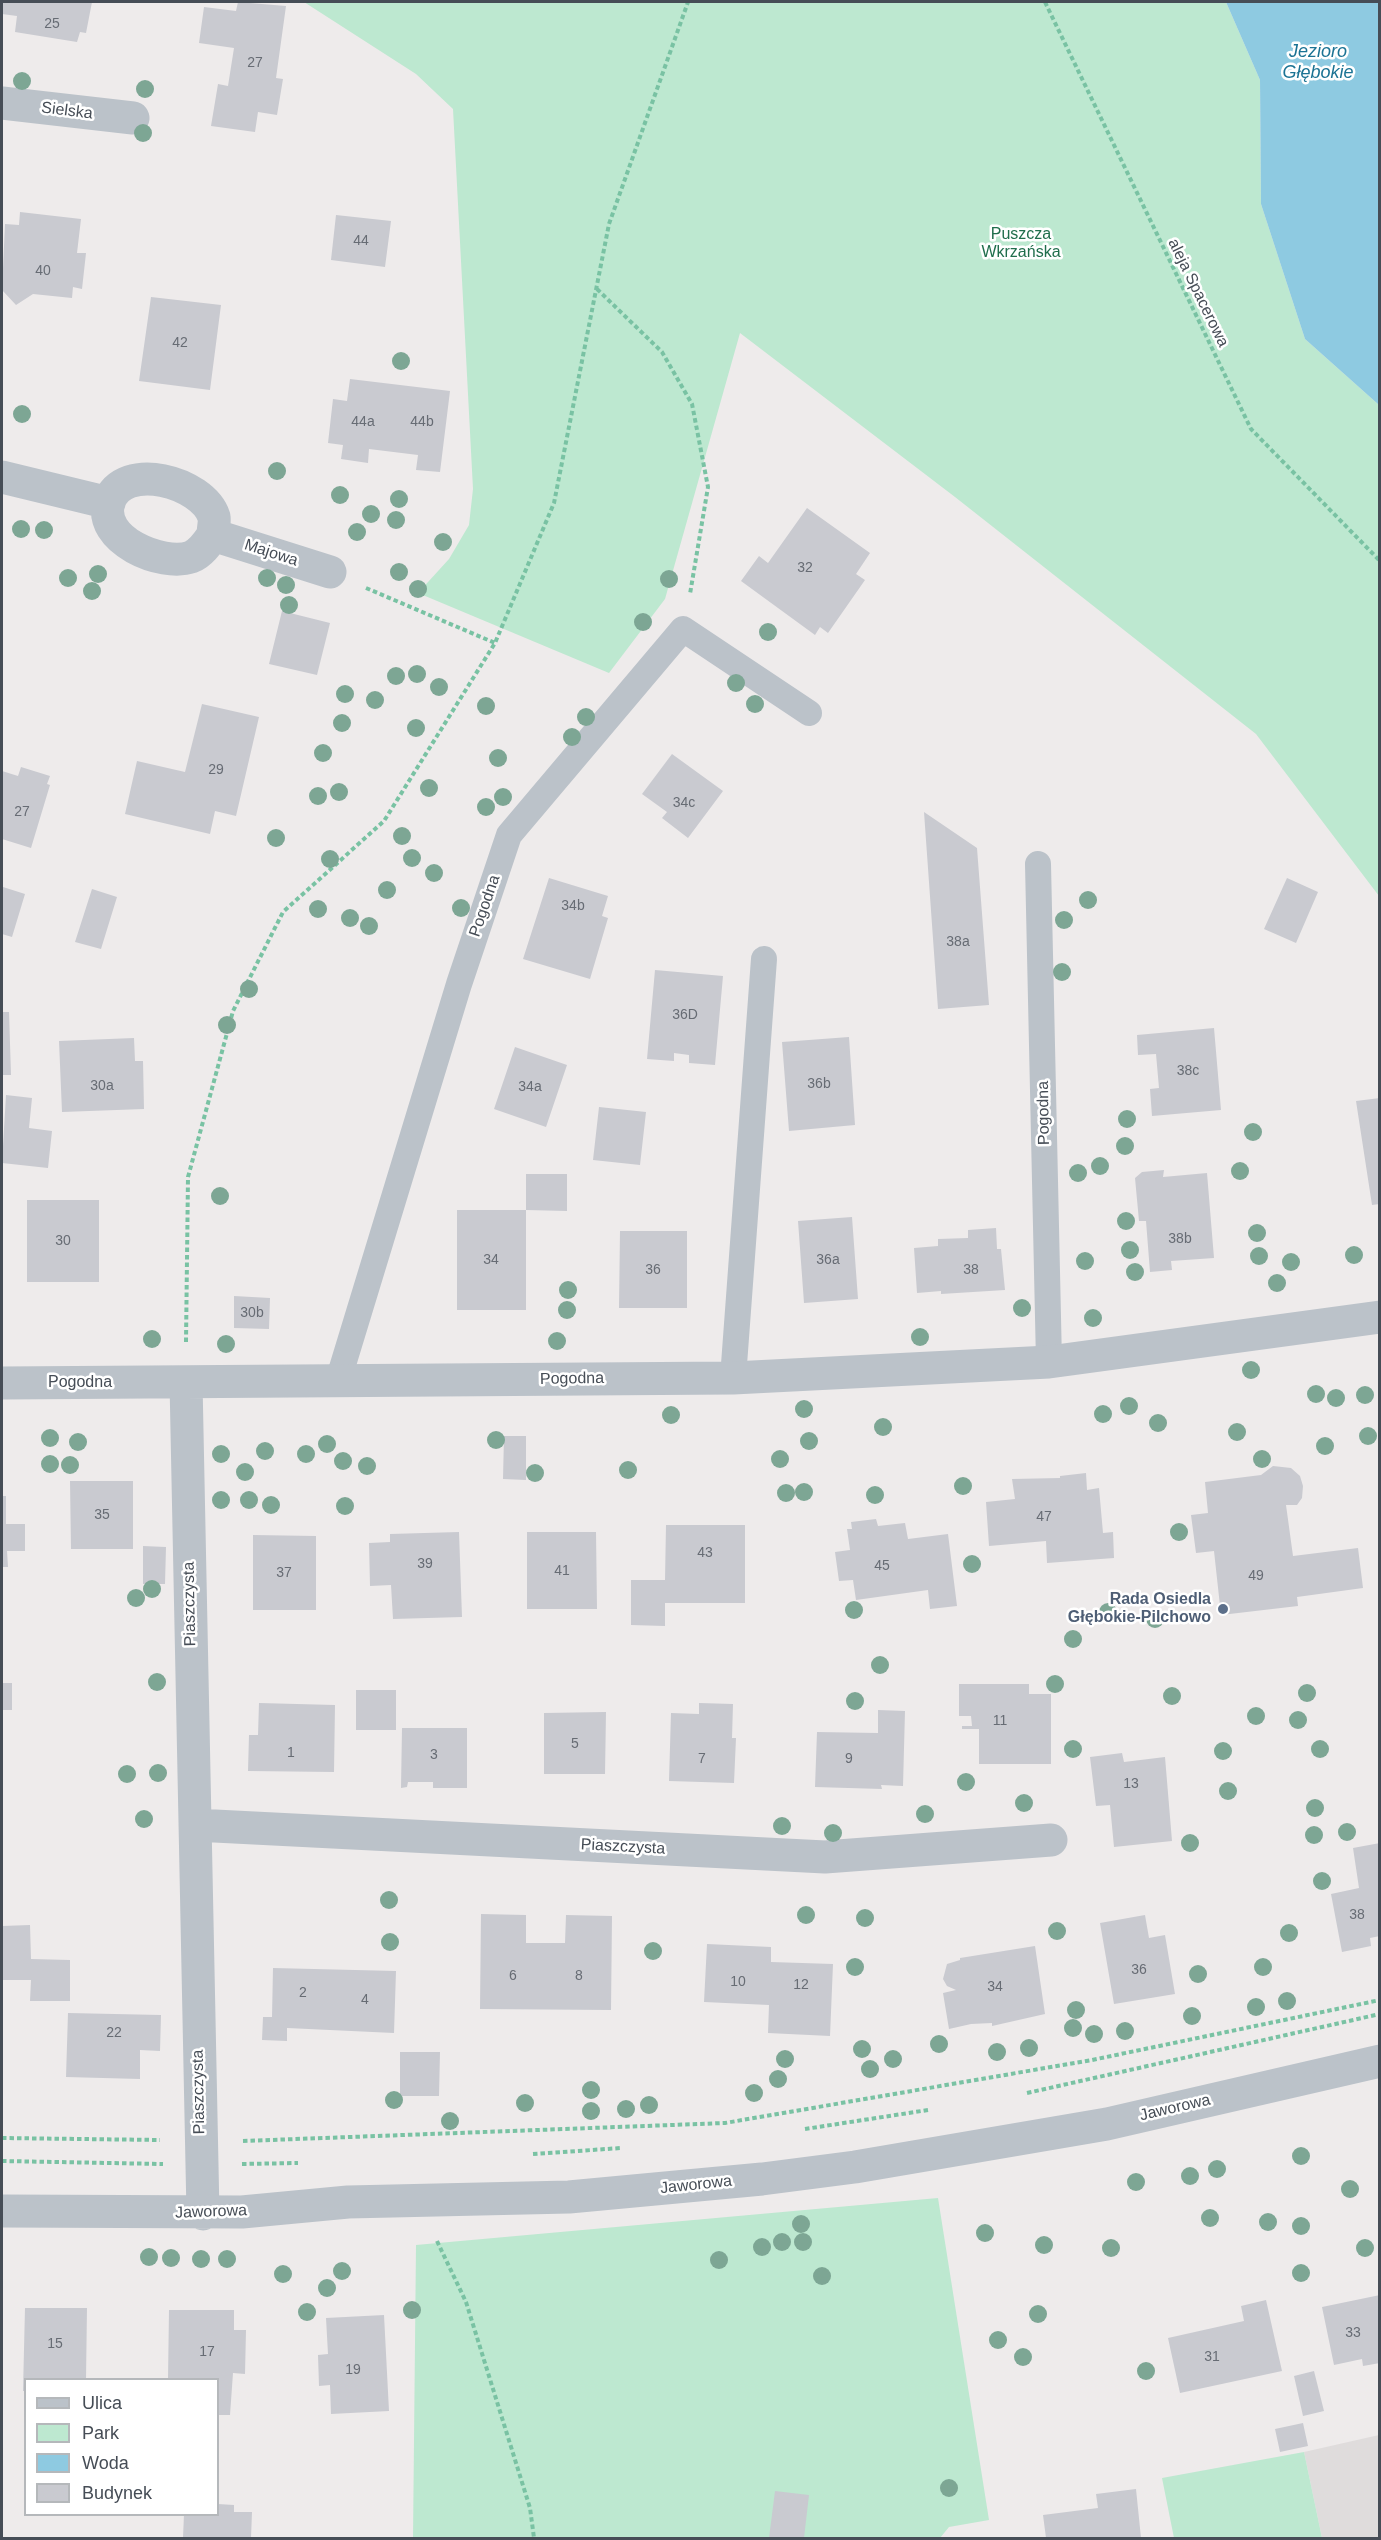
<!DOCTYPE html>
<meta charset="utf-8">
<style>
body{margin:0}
#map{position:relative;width:1381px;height:2540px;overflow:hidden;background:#eeebeb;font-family:Helvetica,sans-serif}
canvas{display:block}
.frame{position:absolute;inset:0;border:3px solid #464d56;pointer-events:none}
.legend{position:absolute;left:24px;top:2378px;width:195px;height:138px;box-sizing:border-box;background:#fff;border:2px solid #b5b8bb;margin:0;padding:8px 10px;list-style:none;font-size:18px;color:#464d56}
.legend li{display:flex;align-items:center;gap:12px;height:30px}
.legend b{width:30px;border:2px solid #b5b8bb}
</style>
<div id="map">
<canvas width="1381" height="2540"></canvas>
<div class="frame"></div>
<ul class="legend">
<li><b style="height:8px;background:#bbc2c9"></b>Ulica</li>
<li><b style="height:16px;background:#bde8d0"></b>Park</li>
<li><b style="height:16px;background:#8ecae1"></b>Woda</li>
<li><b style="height:16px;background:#c9cad0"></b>Budynek</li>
</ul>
</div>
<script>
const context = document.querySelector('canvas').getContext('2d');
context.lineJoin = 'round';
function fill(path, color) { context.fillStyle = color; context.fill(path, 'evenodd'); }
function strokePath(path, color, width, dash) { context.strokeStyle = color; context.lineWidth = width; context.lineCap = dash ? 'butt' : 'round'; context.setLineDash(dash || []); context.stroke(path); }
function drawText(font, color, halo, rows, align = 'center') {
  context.font = font + ' Helvetica,sans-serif'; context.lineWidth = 5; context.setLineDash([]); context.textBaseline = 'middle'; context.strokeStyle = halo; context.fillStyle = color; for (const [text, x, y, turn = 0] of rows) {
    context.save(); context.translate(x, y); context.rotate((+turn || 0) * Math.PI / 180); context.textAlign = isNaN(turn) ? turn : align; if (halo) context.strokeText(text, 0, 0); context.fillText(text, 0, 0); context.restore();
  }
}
fill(new Path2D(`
 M 1379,2435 L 1379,2538 L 1322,2538 L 1304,2452 Z`), '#dfdcdc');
fill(new Path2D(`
 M 304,2 L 1226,2 L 1260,80 L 1261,204 L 1305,339 L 1379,405 L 1379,896 L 1256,734 L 955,497 L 740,333 L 665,599 L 609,673 L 418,593 L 449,559 L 469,525 L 473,489 L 453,109 L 416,74 Z
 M 938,2198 L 989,2520 L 949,2527 L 940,2538 L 413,2538 L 416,2245 Z
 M 1304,2452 L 1322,2538 L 1174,2538 L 1162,2478 Z`), '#bde8d0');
fill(new Path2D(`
 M 1226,2 L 1379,2 L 1379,405 L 1305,339 L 1261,204 L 1260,80 Z`), '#8ecae1');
fill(new Path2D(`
 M 2,2 L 92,2 L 86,33 L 80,32 L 77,42 L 15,32 L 17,16 L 2,14 Z
 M 238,2 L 286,6 L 276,78 L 283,79 L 277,115 L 258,112 L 255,132 L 211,126 L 218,84 L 228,86 L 234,48 L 199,43 L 204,7 L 236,11 Z
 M 20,212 L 81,219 L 77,253 L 86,253 L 82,289 L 73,287 L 72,298 L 33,294 L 16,305 L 2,290 L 5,224 L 19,225 Z
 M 336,215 L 391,221 L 385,267 L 331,260 Z
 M 151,297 L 221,305 L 210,390 L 139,381 Z
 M 350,379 L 450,391 L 440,472 L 416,470 L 418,455 L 369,449 L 368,463 L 341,459 L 343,445 L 328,443 L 333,399 L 347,401 Z
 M 807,508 L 870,553 L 856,574 L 865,580 L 828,633 L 820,627 L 815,635 L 741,581 L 759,556 L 768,563 Z
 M 282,611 L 330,623 L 317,675 L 269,664 Z
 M 202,704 L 259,717 L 236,816 L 215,811 L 210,834 L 125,814 L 137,761 L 185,772 Z
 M 672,754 L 723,791 L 688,838 L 662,818 L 667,812 L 642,794 Z
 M 21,767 L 50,776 L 47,784 L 50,785 L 31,848 L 2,839 L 2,771 L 18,776 Z
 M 924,812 L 977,848 L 989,1005 L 938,1009 Z
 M 549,878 L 608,896 L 602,916 L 608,918 L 590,979 L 523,959 Z
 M 1287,878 L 1318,892 L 1296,943 L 1264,929 Z
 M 3,887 L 25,894 L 12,937 L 2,934 Z
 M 92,889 L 117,897 L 101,949 L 75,942 Z
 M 655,970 L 723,976 L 715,1065 L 689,1063 L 689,1055 L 674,1053 L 674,1061 L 647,1059 Z
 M 2,1012 L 9,1012 L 11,1075 L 2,1075 Z
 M 1214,1028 L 1221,1110 L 1152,1116 L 1150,1089 L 1159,1088 L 1156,1054 L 1138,1055 L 1137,1035 Z
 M 849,1037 L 855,1125 L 789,1131 L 782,1042 Z
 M 134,1038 L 135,1061 L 143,1061 L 144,1109 L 62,1112 L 59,1041 Z
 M 515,1047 L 567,1065 L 546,1127 L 494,1109 Z
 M 6,1095 L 32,1098 L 29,1128 L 52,1131 L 48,1168 L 2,1163 Z
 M 1380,1098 L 1380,1204 L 1372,1205 L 1356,1101 Z
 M 599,1107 L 646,1112 L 640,1165 L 593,1160 Z
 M 1164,1170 L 1163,1177 L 1207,1173 L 1214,1258 L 1171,1261 L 1172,1270 L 1150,1272 L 1146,1221 L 1139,1221 L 1135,1178 L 1142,1172 Z
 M 526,1174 L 567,1174 L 567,1211 L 526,1210 L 526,1310 L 457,1310 L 457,1210 L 526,1210 Z
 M 27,1200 L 99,1200 L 99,1282 L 27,1282 Z
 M 852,1217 L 858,1299 L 804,1303 L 798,1221 Z
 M 996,1228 L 997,1249 L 1001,1249 L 1005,1290 L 941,1294 L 941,1291 L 917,1293 L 914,1248 L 938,1246 L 938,1239 L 968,1238 L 968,1230 Z
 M 620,1231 L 687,1231 L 687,1308 L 619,1308 Z
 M 234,1296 L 270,1298 L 269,1329 L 234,1328 Z
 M 504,1436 L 526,1436 L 526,1480 L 503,1479 Z
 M 1273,1466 L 1291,1468 L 1300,1476 L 1303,1486 L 1302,1498 L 1297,1505 L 1286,1505 L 1293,1556 L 1358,1548 L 1363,1588 L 1297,1597 L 1298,1606 L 1221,1615 L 1214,1551 L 1196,1553 L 1191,1515 L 1208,1513 L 1205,1482 L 1261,1475 Z
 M 1086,1473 L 1087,1490 L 1099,1488 L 1103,1533 L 1113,1532 L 1114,1558 L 1047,1563 L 1046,1541 L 989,1546 L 986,1502 L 1015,1499 L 1012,1479 L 1060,1478 L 1060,1476 Z
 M 70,1481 L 133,1481 L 133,1549 L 71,1549 Z
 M 2,1496 L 6,1496 L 6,1524 L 25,1524 L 25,1551 L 7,1551 L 8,1567 L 2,1567 Z
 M 876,1519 L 878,1526 L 905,1523 L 908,1539 L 948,1534 L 957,1606 L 930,1609 L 928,1590 L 856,1600 L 853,1580 L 839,1581 L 835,1552 L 850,1550 L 847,1529 L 852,1529 L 851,1522 Z
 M 666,1525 L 745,1525 L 745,1603 L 665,1603 L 665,1626 L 631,1625 L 631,1580 L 665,1580 Z
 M 459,1532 L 462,1617 L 393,1619 L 391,1585 L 370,1586 L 369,1543 L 390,1542 L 390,1534 Z
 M 527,1532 L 596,1532 L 597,1609 L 527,1609 Z
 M 253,1535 L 316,1536 L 316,1610 L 253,1610 Z
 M 143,1546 L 166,1547 L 165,1584 L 143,1584 Z
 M 2,1683 L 12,1683 L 12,1710 L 2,1710 Z
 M 959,1684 L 1029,1684 L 1029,1694 L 1051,1694 L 1051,1764 L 979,1764 L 979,1729 L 962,1729 L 962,1726 L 972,1726 L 971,1716 L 959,1716 Z
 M 356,1690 L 396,1690 L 396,1730 L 356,1730 Z
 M 259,1703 L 335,1705 L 334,1772 L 248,1771 L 249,1735 L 258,1735 Z
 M 699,1703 L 733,1704 L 732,1738 L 736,1738 L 734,1783 L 669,1781 L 671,1713 L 699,1714 Z
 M 878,1710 L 905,1711 L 903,1786 L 881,1785 L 882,1789 L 815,1787 L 817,1732 L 878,1733 Z
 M 606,1712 L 605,1774 L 544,1774 L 544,1713 Z
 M 402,1728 L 467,1728 L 467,1788 L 433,1788 L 433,1782 L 408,1782 L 407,1787 L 401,1788 Z
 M 1122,1753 L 1124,1762 L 1165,1757 L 1172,1841 L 1114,1847 L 1110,1805 L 1096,1806 L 1090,1757 Z
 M 1380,1843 L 1380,1936 L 1370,1938 L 1371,1946 L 1342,1952 L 1331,1894 L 1359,1888 L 1353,1848 Z
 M 481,1914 L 526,1915 L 526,1943 L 565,1943 L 566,1915 L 612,1916 L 611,2010 L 480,2009 Z
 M 1145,1915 L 1149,1938 L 1165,1935 L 1175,1994 L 1114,2004 L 1100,1923 Z
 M 30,1925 L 31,1959 L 70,1960 L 70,2001 L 30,2001 L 31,1980 L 2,1980 L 2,1926 Z
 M 707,1944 L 771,1947 L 771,1962 L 833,1964 L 830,2036 L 768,2033 L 769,2005 L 704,2002 Z
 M 1035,1946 L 1045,2014 L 992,2026 L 992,2023 L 971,2024 L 949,2029 L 943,1993 L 956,1990 L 947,1986 L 943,1979 L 947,1964 L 960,1960 L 960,1958 Z
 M 273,1968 L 396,1971 L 394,2033 L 287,2028 L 287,2041 L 262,2040 L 263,2017 L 272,2017 Z
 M 68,2013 L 161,2015 L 160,2051 L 140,2050 L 140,2079 L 66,2077 Z
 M 400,2052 L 440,2052 L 439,2096 L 400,2096 Z
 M 1380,2295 L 1380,2363 L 1363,2366 L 1362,2359 L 1334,2365 L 1322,2307 Z
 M 1266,2300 L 1282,2371 L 1180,2393 L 1168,2338 L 1244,2321 L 1241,2306 Z
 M 25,2308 L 87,2308 L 86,2379 L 26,2379 L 26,2391 L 23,2391 Z
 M 169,2310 L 234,2310 L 234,2330 L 246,2330 L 245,2374 L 233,2373 L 230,2415 L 218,2415 L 218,2379 L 168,2379 Z
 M 384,2315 L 389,2411 L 331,2414 L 330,2385 L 319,2386 L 318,2355 L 328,2354 L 326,2318 Z
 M 1314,2371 L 1324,2411 L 1303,2416 L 1294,2376 Z
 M 1303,2423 L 1308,2446 L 1280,2452 L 1275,2429 Z
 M 1136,2489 L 1141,2538 L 1046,2538 L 1043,2515 L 1098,2508 L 1096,2494 Z
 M 775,2491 L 809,2495 L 804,2538 L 769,2538 Z
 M 218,2504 L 234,2505 L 234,2512 L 252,2512 L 251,2538 L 183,2538 L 184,2514 L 218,2514 Z`), '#c9cad0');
strokePath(new Path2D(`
 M 1045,2 L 1251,429 L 1380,561
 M 597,289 L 662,352 L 692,404 L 708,487 L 690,594
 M 366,588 L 495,643
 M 186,1342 L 188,1177 L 233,1011 L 283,912 L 384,821 L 495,643 L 554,503 L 609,224 L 688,2
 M 1027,2093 L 1380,2014
 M 805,2129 L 928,2110
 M 2,2138 L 160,2140
 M 243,2141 L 725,2123 L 1092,2060 L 1380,2000
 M 533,2154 L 621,2148
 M 2,2161 L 163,2164
 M 242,2164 L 298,2163
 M 437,2241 L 466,2302 L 530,2508 L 534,2538`), '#79c2a3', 4, [4.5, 3]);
strokePath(new Path2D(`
 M 1038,864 L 1049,1362
 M 733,1378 L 764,959
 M 338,1381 L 459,984 L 509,835 L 683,629 L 809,713`), '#bbc2c9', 26);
strokePath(new Path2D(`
 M 2,103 L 133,118
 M 2,477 L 109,503
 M 213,535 C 213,529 215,522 214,517 C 203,482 123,460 109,502 C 97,540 162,567 191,557 C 201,553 207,544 213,535 L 330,572
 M 186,1382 L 203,2214
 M 2,1383 L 733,1378 L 1049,1362 L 1380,1317
 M 195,1825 L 825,1857 L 1051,1840
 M 2,2211 L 242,2212 L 348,2202 L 569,2197 L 762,2179 L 855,2167 L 1107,2124 L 1380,2061`), '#bbc2c9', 33);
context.fillStyle = '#7da694';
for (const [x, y] of [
 [22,81],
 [145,89],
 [143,133],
 [401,361],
 [22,414],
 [277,471],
 [340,495],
 [399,499],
 [371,514],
 [396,520],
 [21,529],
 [44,530],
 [357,532],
 [443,542],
 [399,572],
 [98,574],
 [68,578],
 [267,578],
 [669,579],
 [286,585],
 [418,589],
 [92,591],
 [289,605],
 [643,622],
 [768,632],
 [417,674],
 [396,676],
 [736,683],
 [439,687],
 [345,694],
 [375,700],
 [755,704],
 [486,706],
 [586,717],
 [342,723],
 [416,728],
 [572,737],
 [323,753],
 [498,758],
 [429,788],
 [339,792],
 [318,796],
 [503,797],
 [486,807],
 [402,836],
 [276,838],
 [412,858],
 [330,859],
 [434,873],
 [387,890],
 [1088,900],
 [461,908],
 [318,909],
 [350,918],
 [1064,920],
 [369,926],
 [1062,972],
 [249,989],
 [227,1025],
 [1127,1119],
 [1253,1132],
 [1125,1146],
 [1100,1166],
 [1240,1171],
 [1078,1173],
 [220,1196],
 [1126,1221],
 [1257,1233],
 [1130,1250],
 [1354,1255],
 [1259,1256],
 [1085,1261],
 [1291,1262],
 [1135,1272],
 [1277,1283],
 [568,1290],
 [1022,1308],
 [567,1310],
 [1093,1318],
 [920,1337],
 [152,1339],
 [557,1341],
 [226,1344],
 [1251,1370],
 [1316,1394],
 [1365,1395],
 [1336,1398],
 [1129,1406],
 [804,1409],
 [1103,1414],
 [671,1415],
 [1158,1423],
 [883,1427],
 [1237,1432],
 [1368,1436],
 [50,1438],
 [496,1440],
 [809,1441],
 [78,1442],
 [327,1444],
 [1325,1446],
 [265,1451],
 [221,1454],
 [306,1454],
 [780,1459],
 [1262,1459],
 [343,1461],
 [50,1464],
 [70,1465],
 [367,1466],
 [628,1470],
 [245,1472],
 [535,1473],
 [963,1486],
 [804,1492],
 [786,1493],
 [875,1495],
 [221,1500],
 [249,1500],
 [271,1505],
 [345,1506],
 [1179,1532],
 [972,1564],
 [152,1589],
 [136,1598],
 [854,1610],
 [1108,1612],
 [1155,1619],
 [1073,1639],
 [880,1665],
 [157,1682],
 [1055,1684],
 [1307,1693],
 [1172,1696],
 [855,1701],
 [1256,1716],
 [1298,1720],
 [1073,1749],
 [1320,1749],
 [1223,1751],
 [158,1773],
 [127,1774],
 [966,1782],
 [1228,1791],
 [1024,1803],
 [1315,1808],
 [925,1814],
 [144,1819],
 [782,1826],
 [1347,1832],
 [833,1833],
 [1314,1835],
 [1190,1843],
 [1322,1881],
 [389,1900],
 [806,1915],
 [865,1918],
 [1057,1931],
 [1289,1933],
 [390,1942],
 [653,1951],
 [855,1967],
 [1263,1967],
 [1198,1974],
 [1287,2001],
 [1256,2007],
 [1076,2010],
 [1192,2016],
 [1073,2028],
 [1125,2031],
 [1094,2034],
 [939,2044],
 [1029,2048],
 [862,2049],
 [997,2052],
 [785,2059],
 [893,2059],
 [870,2069],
 [778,2079],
 [591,2090],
 [754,2093],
 [394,2100],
 [525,2103],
 [649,2105],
 [626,2109],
 [591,2111],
 [450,2121],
 [1301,2156],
 [1217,2169],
 [1190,2176],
 [1136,2182],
 [1350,2189],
 [1210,2218],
 [1268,2222],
 [801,2224],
 [1301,2226],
 [985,2233],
 [782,2242],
 [803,2242],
 [1044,2245],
 [762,2247],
 [1111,2248],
 [1365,2248],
 [149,2257],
 [171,2258],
 [201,2259],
 [227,2259],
 [719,2260],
 [342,2271],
 [1301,2273],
 [283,2274],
 [822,2276],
 [327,2288],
 [412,2310],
 [307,2312],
 [1038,2314],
 [998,2340],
 [1023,2357],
 [1146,2371],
 [949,2488]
]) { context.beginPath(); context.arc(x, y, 9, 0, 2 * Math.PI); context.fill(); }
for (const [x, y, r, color] of [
 [1223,1609,6,"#5c6f8a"]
]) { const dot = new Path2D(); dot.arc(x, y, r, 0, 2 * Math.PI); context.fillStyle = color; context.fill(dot); strokePath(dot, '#fff', 2); }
drawText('14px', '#676c74', null, [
 ["25",52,24],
 ["27",255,63],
 ["44",361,241],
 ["40",43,271],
 ["42",180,343],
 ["44a",363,422],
 ["44b",422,422],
 ["32",805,568],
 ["29",216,770],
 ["34c",684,803],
 ["27",22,812],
 ["34b",573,906],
 ["38a",958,942],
 ["36D",685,1015],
 ["38c",1188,1071],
 ["36b",819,1084],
 ["30a",102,1086],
 ["34a",530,1087],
 ["38b",1180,1239],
 ["30",63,1241],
 ["34",491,1260],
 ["36a",828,1260],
 ["36",653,1270],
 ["38",971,1270],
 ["30b",252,1313],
 ["35",102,1515],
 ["47",1044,1517],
 ["43",705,1553],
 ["39",425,1564],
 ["45",882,1566],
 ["41",562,1571],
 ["37",284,1573],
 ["49",1256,1576],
 ["11",1000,1721],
 ["5",575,1744],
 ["1",291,1753],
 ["3",434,1755],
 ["7",702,1759],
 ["9",849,1759],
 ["13",1131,1784],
 ["38",1357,1915],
 ["36",1139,1970],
 ["6",513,1976],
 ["8",579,1976],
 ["10",738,1982],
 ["12",801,1985],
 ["34",995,1987],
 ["2",303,1993],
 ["4",365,2000],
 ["22",114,2033],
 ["33",1353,2333],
 ["15",55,2344],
 ["17",207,2352],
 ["31",1212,2357],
 ["19",353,2370]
]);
drawText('16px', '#464d56', '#fff', [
 ["Sielska",67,111,7],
 ["aleja Spacerowa",1198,293,64],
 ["Majowa",271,553,18],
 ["Pogodna",485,906,-71],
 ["Pogodna",1044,1113,-91],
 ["Pogodna",572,1379,-1],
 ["Pogodna",80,1383],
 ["Piaszczysta",190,1604,-91],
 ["Piaszczysta",623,1847,3],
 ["Piaszczysta",199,2092,-91],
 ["Jaworowa",1175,2108,-13],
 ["Jaworowa",696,2185,-6],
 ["Jaworowa",211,2212,-2]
]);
drawText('16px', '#206e4c', '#fff', [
 ["Puszcza",1021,235],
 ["Wkrzańska",1021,253]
]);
drawText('bold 16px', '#4e5e75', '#fff', [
 ["Rada Osiedla",1211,1600],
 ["Głębokie-Pilchowo",1211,1618]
], 'right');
drawText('italic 18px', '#1b7394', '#fff', [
 ["Jezioro",1318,52],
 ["Głębokie",1318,73]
]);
</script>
